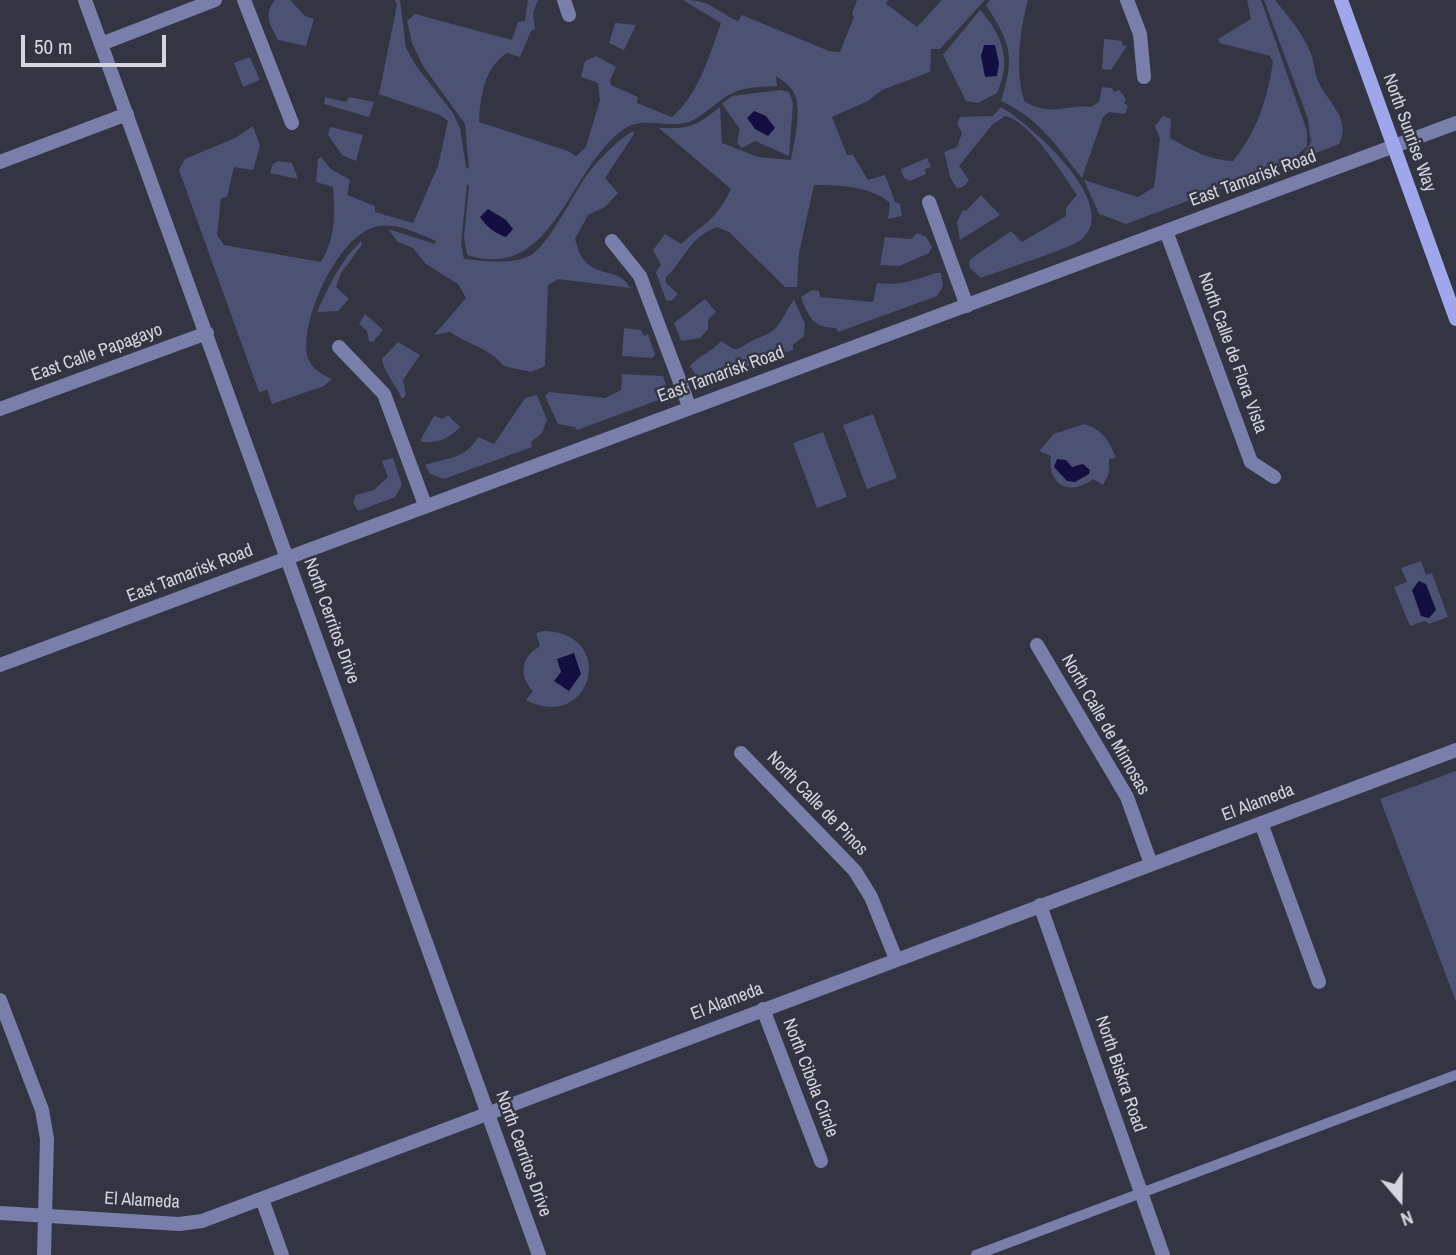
<!DOCTYPE html>
<style>
body{margin:0}
#map{position:relative;width:1456px;height:1255px;overflow:hidden;background:#333543;font-family:"Archivo Narrow",sans-serif}
canvas{display:block}
.north{position:absolute;left:1365px;top:1164px;width:70px;height:70px;-webkit-text-stroke:5px #333543;paint-order:stroke;rotate:160deg;font-size:19px;font-weight:700;line-height:28px;text-align:center;color:#d4d5de}
.north::after{content:'';display:block;margin:auto;width:24px;height:32px;background:#d4d5de;clip-path:polygon(50% 0,100% 100%,50% 72%,0 100%)}
.scale{position:absolute;left:21px;top:35px;width:145px;height:32px;box-sizing:border-box;border:4px solid #d4d5de;border-top:0;padding-left:9px;font-size:21px;line-height:24px;white-space:nowrap;color:#d4d5de;-webkit-text-stroke:5px #333543;paint-order:stroke}
</style>
<div id="map">
<canvas width="1456" height="1255"></canvas>
<div class="north">N</div>
<div class="scale">50 m</div>
</div>
<script>
const context = document.querySelector('canvas').getContext('2d');
context.lineJoin = 'round';
function fill(path, color) { context.fillStyle = color; context.fill(path, 'evenodd'); }
function strokePath(path, color, width, dash) { context.strokeStyle = color; context.lineWidth = width; context.lineCap = dash ? 'butt' : 'round'; context.setLineDash(dash || []); context.stroke(path); }
function drawText(font, color, halo, rows, align = 'center') {
  context.font = font + ' "Archivo Narrow",sans-serif'; context.lineWidth = 5; context.setLineDash([]); context.textBaseline = 'middle'; context.strokeStyle = halo; context.fillStyle = color; for (const [text, x, y, turn = 0] of rows) {
    context.save(); context.translate(x, y); context.rotate((+turn || 0) * Math.PI / 180); context.textAlign = isNaN(turn) ? turn : align; if (halo) context.strokeText(text, 0, 0); context.fillText(text, 0, 0); context.restore();
  }
}
fill(new Path2D(`
 M 275,0 L 290,0 L 305,16 L 314,19 L 306,46 L 278,40 C 270,24 263,15 275,0 Z
 M 395,0 L 400,0 L 406,48 L 417,67 L 453,113 L 460,128 L 466,167 L 469,169 L 465,124 L 423,66 L 412,43 L 407,21 L 415,14 L 512,40 L 518,22 L 525,21 L 528,0 L 538,0 L 533,13 L 535,29 L 531,31 L 520,57 L 507,53 C 484,68 480,97 479,122 L 568,151 L 576,156 L 586,147 L 600,100 L 598,83 L 581,77 L 585,61 L 596,56 L 616,67 L 610,80 L 611,85 L 638,97 L 637,103 L 672,117 C 699,94 709,56 721,23 L 683,0 C 712,0 713,10 738,21 L 742,15 L 829,51 L 840,52 L 854,17 L 852,14 L 857,0 L 888,0 L 886,4 L 917,27 L 942,0 L 985,0 L 940,49 L 931,49 L 930,72 L 882,90 L 868,101 L 832,117 L 847,155 L 853,155 L 868,180 L 885,175 L 895,202 L 900,204 L 902,216 L 888,219 L 890,203 C 870,186 840,185 814,185 L 799,253 L 797,287 L 785,287 L 729,232 L 717,227 C 688,238 685,260 666,277 L 666,283 L 678,294 L 671,301 L 666,300 L 656,272 L 661,265 L 653,250 L 665,234 L 681,244 C 706,221 714,223 731,189 L 659,128 C 690,129 696,126 720,107 L 722,143 L 758,157 L 791,160 C 794,141 805,103 790,87 C 787,83 781,80 776,76 L 777,86 C 764,87 748,86 735,92 C 719,98 707,114 691,121 C 670,130 644,115 624,129 C 568,168 554,283 467,255 L 464,237 L 469,186 L 467,184 L 461,244 L 464,259 C 484,261 510,265 529,256 C 548,248 575,190 589,172 C 602,156 616,142 633,131 L 634,134 L 605,178 L 618,193 L 605,207 L 588,215 L 575,239 C 577,245 579,255 584,260 C 597,277 620,268 630,288 L 558,279 L 548,285 L 545,366 L 531,372 L 504,366 C 488,347 471,346 450,332 L 434,335 L 466,298 L 458,284 L 426,264 L 413,248 L 398,242 L 388,229 L 435,244 L 436,241 C 420,234 397,223 379,226 C 339,232 301,318 307,354 C 309,367 322,375 332,379 L 324,386 L 272,404 L 267,390 L 259,392 L 179,170 L 185,159 L 235,138 L 253,126 L 260,146 L 253,170 L 234,167 L 227,197 L 221,198 L 217,235 L 224,245 L 321,262 C 336,236 335,215 333,187 L 316,182 L 318,159 L 321,157 L 331,169 L 350,180 L 347,195 L 375,206 L 375,212 L 413,223 L 438,166 L 448,121 L 440,115 L 379,94 L 397,5 Z
 M 990,0 L 1028,0 C 1020,28 1014,74 1025,102 C 1053,117 1064,104 1091,107 L 1099,102 L 1102,87 L 1112,88 L 1114,92 L 1119,90 L 1126,99 L 1124,103 L 1128,106 L 1125,114 L 1109,112 L 1103,117 L 1082,178 C 1057,147 1039,118 1001,101 C 1015,56 1011,44 986,5 Z
 M 1247,0 L 1261,0 L 1307,131 L 1307,146 L 1289,163 L 1126,224 L 1099,214 L 1084,180 L 1138,197 L 1154,187 L 1160,139 L 1155,126 L 1163,116 L 1171,119 L 1170,138 C 1191,150 1209,160 1233,161 C 1258,130 1267,100 1273,62 L 1270,56 L 1220,43 L 1218,39 L 1251,19 Z
 M 1264,0 L 1275,0 C 1288,16 1301,31 1309,49 C 1314,59 1314,71 1318,81 C 1328,103 1352,119 1339,144 L 1301,159 L 1311,142 L 1308,119 Z
 M 980,10 C 1003,36 1012,61 997,93 L 978,103 L 966,101 L 943,55 Z
 M 615,23 L 636,25 L 624,50 L 609,43 Z
 M 1104,39 L 1122,41 L 1122,45 L 1127,46 L 1111,70 L 1102,69 Z
 M 250,57 L 260,80 L 243,87 L 234,63 Z
 M 781,90 L 789,92 L 793,103 L 789,156 L 755,141 L 742,148 L 737,143 L 740,129 L 722,104 L 732,96 Z
 M 325,97 L 346,102 L 349,97 L 374,102 L 369,117 L 324,104 Z
 M 1001,107 C 1030,124 1122,204 1082,239 C 1070,249 1001,270 981,278 L 970,268 L 969,262 L 972,258 L 1011,231 L 1022,242 L 1066,216 L 1066,208 L 1077,195 C 1062,173 1030,121 1005,116 L 992,125 L 959,166 L 969,180 L 963,187 L 957,188 C 947,177 949,165 944,152 L 957,147 L 962,133 L 957,123 L 960,117 L 993,116 Z
 M 330,127 L 363,135 L 356,161 L 342,155 L 328,135 Z
 M 927,158 L 931,167 L 925,169 L 926,174 L 910,181 L 904,178 L 901,169 Z
 M 278,161 L 292,163 L 298,179 L 270,173 L 273,164 Z
 M 981,195 L 1000,215 L 960,240 L 957,222 L 963,210 L 966,211 Z
 M 917,233 L 926,237 L 932,247 L 929,253 L 899,266 L 880,265 L 885,237 L 911,239 Z
 M 361,241 L 362,245 L 341,273 L 336,287 L 349,299 L 338,311 L 317,312 C 329,286 340,261 361,241 Z
 M 936,273 L 941,273 L 943,286 L 937,296 L 838,332 L 836,328 C 814,328 808,317 801,297 L 812,290 L 819,291 L 820,297 L 873,302 L 877,283 C 899,286 916,280 936,273 Z
 M 705,299 L 716,312 L 708,320 L 708,329 L 700,338 L 681,341 L 674,323 Z
 M 794,300 L 805,324 L 804,336 L 793,345 L 793,350 L 707,381 L 697,377 L 690,366 C 698,356 712,352 721,341 C 738,352 734,351 750,342 C 760,336 772,335 779,324 C 785,316 787,308 794,300 Z
 M 365,314 L 383,330 L 373,342 L 369,341 L 367,331 L 359,324 Z
 M 624,328 L 641,330 L 644,336 L 648,334 L 655,355 L 652,358 L 622,356 Z
 M 398,342 L 420,355 L 403,380 L 406,395 L 402,399 C 397,386 383,371 382,359 Z
 M 622,374 L 663,376 L 666,385 L 661,399 L 577,430 L 575,427 L 558,424 L 545,396 L 549,392 L 605,398 L 621,390 Z
 M 537,395 L 547,420 L 542,433 L 531,442 L 532,447 L 444,479 L 430,474 L 425,465 C 450,456 463,461 478,437 L 494,444 L 525,398 Z
 M 873,414 L 897,478 L 867,489 L 843,425 Z
 M 448,415 L 460,427 C 449,439 438,443 422,442 L 421,439 L 434,416 L 443,419 Z
 M 1084,424 C 1103,430 1109,440 1116,458 L 1109,459 L 1109,473 L 1103,485 L 1093,479 C 1070,497 1047,485 1051,456 L 1039,451 L 1054,434 Z
 M 823,432 L 847,497 L 817,508 L 793,443 Z
 M 393,458 L 402,485 L 395,497 L 358,511 L 353,502 L 356,495 L 374,490 L 388,477 L 382,461 Z
 M 1421,561 L 1426,575 L 1432,573 L 1448,617 L 1429,624 L 1425,621 L 1410,626 L 1394,587 L 1407,582 L 1401,568 Z
 M 543,631 C 619,632 592,734 526,700 L 533,691 C 518,675 521,657 540,646 L 536,633 Z
 M 1456,771 L 1456,1002 L 1380,799 Z`), '#4d5173');
fill(new Path2D(`
 M 984,45 L 995,45 L 999,63 L 997,76 L 985,77 L 981,56 Z
 M 754,111 L 766,116 L 775,128 L 768,136 L 755,129 L 747,118 Z
 M 488,209 L 506,220 L 513,229 L 506,237 C 494,233 487,227 480,217 Z
 M 1057,459 L 1066,460 L 1072,467 L 1083,464 L 1090,470 L 1089,474 L 1075,482 L 1067,481 L 1054,467 Z
 M 1419,581 L 1426,584 L 1436,610 L 1429,618 L 1421,616 L 1412,590 Z
 M 574,653 L 581,674 L 569,691 L 554,681 L 561,672 L 557,659 Z`), '#130f41');
strokePath(new Path2D(`
 M 976,1255 L 1456,1075`), '#797eaa', 10);
strokePath(new Path2D(`
 M 85,0 L 539,1255
 M 244,0 L 292,123
 M 564,0 L 569,15
 M 1127,0 L 1140,34 L 1144,77
 M 101,44 L 215,0
 M 0,162 L 127,114
 M 929,202 L 967,306
 M 1166,231 L 1251,462 L 1274,477
 M 612,241 L 640,276 L 689,406
 M 339,347 L 384,394 L 425,505
 M 0,409 L 207,333
 M 1037,645 L 1127,797 L 1151,864
 M 0,665 L 1456,123
 M 741,753 L 855,871 L 871,897 L 896,959
 M 1261,823 L 1319,982
 M 1040,905 L 1163,1255
 M 0,1000 L 42,1110 L 47,1139 L 44,1255
 M 763,1009 L 821,1161
 M 262,1199 L 282,1255
 M 0,1213 L 179,1224 L 202,1221 L 1456,750`), '#797eaa', 14);
strokePath(new Path2D(`
 M 1341,0 L 1456,319`), '#9fa6ec', 14);
drawText('18px', '#d4d5de', '#333543', [
 ["North Sunrise Way",1409,133,70],
 ["East Tamarisk Road",1253,179,-20],
 ["East Calle Papagayo",97,353,-20],
 ["North Calle de Flora Vista",1232,353,70],
 ["East Tamarisk Road",721,375,-20],
 ["East Tamarisk Road",190,574,-21],
 ["North Cerritos Drive",331,621,70],
 ["North Calle de Mimosas",1105,725,60],
 ["El Alameda",1258,803,-21],
 ["North Calle de Pinos",817,804,46],
 ["El Alameda",727,1002,-21],
 ["North Biskra Road",1120,1074,71],
 ["North Cibola Circle",810,1078,69],
 ["North Cerritos Drive",523,1154,70],
 ["El Alameda",142,1201,3]
]);
</script>
